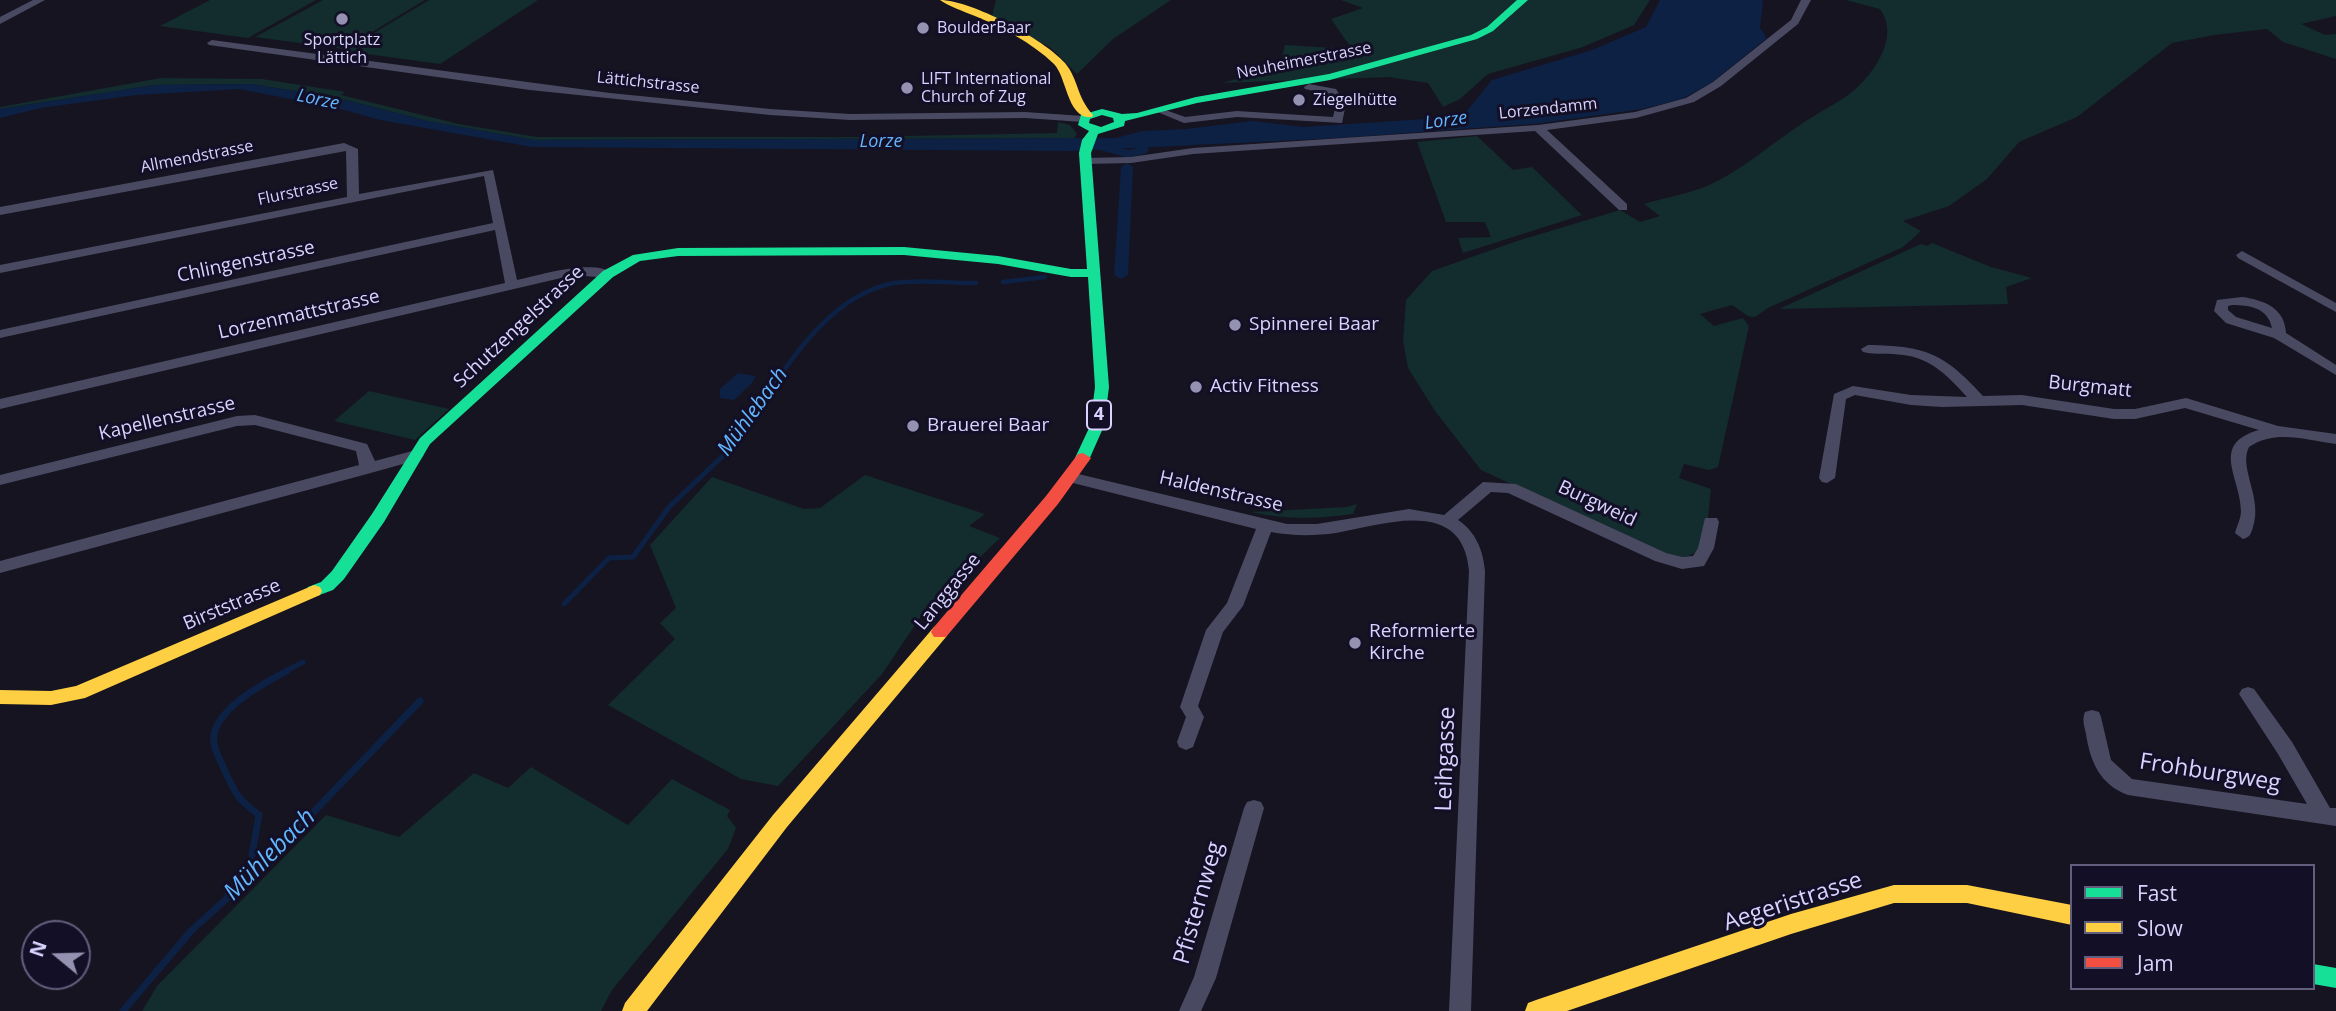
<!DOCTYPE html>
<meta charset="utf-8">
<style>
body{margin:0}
#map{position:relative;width:2336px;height:1011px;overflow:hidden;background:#161421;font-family:"Open Sans",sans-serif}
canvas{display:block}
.legend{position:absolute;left:2070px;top:864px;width:245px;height:126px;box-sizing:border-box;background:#130f26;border:2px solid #625e7d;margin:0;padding:9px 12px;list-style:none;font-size:21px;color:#d9d4ff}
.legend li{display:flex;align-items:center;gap:14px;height:35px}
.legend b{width:35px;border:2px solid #625e7d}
.north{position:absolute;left:21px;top:920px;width:70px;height:70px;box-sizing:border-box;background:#130f26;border:2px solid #625e7d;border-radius:50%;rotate:289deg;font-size:19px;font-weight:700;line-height:28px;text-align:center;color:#d9d4ff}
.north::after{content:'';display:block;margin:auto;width:24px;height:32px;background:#9591b1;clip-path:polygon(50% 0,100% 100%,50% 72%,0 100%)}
</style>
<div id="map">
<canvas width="2336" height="1011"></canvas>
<ul class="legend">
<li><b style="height:9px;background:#16e098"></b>Fast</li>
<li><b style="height:9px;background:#ffcf43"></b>Slow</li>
<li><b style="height:9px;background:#f24e42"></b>Jam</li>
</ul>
<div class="north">N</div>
</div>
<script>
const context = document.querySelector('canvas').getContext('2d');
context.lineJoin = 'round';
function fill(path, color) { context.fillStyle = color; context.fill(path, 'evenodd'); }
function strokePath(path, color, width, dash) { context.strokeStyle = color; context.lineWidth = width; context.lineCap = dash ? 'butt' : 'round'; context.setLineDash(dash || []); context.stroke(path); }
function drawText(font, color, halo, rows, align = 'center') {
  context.font = font + ' "Open Sans",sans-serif'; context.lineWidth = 6; context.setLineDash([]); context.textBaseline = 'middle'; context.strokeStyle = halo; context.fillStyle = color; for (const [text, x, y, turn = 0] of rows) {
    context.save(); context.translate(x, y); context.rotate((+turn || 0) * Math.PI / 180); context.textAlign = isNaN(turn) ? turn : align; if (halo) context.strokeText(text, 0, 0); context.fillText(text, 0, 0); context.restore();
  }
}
fill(new Path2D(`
 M 210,0 L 316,0 L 248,38 L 160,26 Z
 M 323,0 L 425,0 L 344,49 L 255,37 Z
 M 429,0 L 538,0 L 440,64 L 344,51 Z
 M 996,0 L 1171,0 L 1113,39 L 1077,74 L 1051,48 L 992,16 Z
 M 1341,0 L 1650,0 L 1634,25 L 1583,47 L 1488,74 L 1460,99 L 1443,107 L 1428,83 L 1388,77 L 1222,83 L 1280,67 L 1285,45 L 1352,49 L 1331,19 L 1363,8 Z
 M 1846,0 L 2336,0 L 2336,16 L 2301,24 L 2325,35 L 2336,34 L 2336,59 L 2283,42 L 2267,29 L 2214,35 L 2172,43 L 2077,117 L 2019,142 L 1987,179 L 1949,206 L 1903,221 L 1921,231 L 1903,247 L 1768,308 L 1755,317 L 1748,316 L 1732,305 L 1700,314 L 1714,326 L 1743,318 L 1749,326 L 1718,467 L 1709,470 L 1684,464 L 1679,478 L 1711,489 C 1708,507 1710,550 1688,556 C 1679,559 1668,555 1659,553 L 1481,470 L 1435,411 L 1408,368 L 1403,341 L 1406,300 L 1432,271 L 1517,241 L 1620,210 L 1640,222 L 1660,216 L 1644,204 C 1664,198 1687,194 1707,186 C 1741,171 1767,147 1797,127 C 1815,114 1835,105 1852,92 C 1875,73 1900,36 1880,9 Z
 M 161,78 L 262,79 L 345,92 L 341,95 L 459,124 L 537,137 L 855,137 L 1057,133 L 1058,122 L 1070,125 L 1077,134 L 1074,138 L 534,140 L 427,121 L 334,97 L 251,84 L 155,85 L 0,109 L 0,107 Z
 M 1477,136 L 1513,170 L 1532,167 L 1582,215 L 1463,253 L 1458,238 L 1491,237 L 1485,222 L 1446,222 L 1417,142 Z
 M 1932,243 L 1991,267 L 2032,278 L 2006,287 L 2008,304 L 1779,309 L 1921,244 L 1927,246 Z
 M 369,391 L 449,409 L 415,440 L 334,421 Z
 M 865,475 L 985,514 L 969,526 L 1000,538 L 926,609 L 882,674 L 778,786 L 741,779 L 608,705 L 675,639 L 660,623 L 676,608 L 650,545 L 712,477 L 804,509 L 820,508 Z
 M 1357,504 L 1353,514 C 1318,519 1286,520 1251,512 L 1347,507 Z
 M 531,767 L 628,825 L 672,779 L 730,810 L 727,816 L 736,828 L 728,849 L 612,990 L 601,1011 L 142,1011 L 157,986 L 326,815 L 399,837 L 474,773 L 508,788 Z`), '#132c2d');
fill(new Path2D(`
 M 1660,0 L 1763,0 L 1760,28 L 1767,38 L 1711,83 L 1682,99 L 1642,109 L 1534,124 L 1475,128 L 1339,138 L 1071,151 L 532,147 L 380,120 L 337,108 L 239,89 L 136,95 L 41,108 L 0,118 L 0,109 L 155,85 L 251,84 L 334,97 L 427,121 L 534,140 L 1116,138 L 1142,131 L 1186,129 L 1253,121 L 1304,127 L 1456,117 L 1466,112 L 1492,80 L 1592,50 L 1646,27 Z
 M 738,373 L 756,376 L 752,383 L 734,400 L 720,398 L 720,389 Z`), '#0d2144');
strokePath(new Path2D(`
 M 1003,282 L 1045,277
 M 764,399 C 796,352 835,294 894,283 C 920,279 950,283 976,283`), '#0d2144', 4.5);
strokePath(new Path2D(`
 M 564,604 L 609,558 L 633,557 L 669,507 L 726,453 L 765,397
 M 284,672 L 303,662`), '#0d2144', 5);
strokePath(new Path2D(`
 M 228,893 L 250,866 L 259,815 C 236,797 236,795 224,769 C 221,761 215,752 214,743 C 209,712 264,683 287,671
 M 123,1011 L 191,931 L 257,871 L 420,701`), '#0d2144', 7);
fill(new Path2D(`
 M 1144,137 L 1150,141 L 1147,153 L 1129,158 L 1075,143 L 1081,139 L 1129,150 L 1137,148 L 1138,141 Z
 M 1127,163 L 1133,167 L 1128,275 L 1121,279 L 1114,275 L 1121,167 Z`), '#0d2144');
fill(new Path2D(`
 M 33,0 L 45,0 L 0,24 L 0,17 Z
 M 1801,0 L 1811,0 L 1798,24 L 1721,86 L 1694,102 L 1636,118 L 1547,130 L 1627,204 L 1627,210 L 1619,210 L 1535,131 L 1193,154 L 1131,163 L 1085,164 L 1079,161 L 1085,158 L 1131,157 L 1193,148 L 1538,125 L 1635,112 L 1686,98 L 1713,82 L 1791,20 Z
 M 212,40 L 610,93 L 770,109 L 850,114 L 1025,112 L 1083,116 L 1088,119 L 1083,122 L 1025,118 L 850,120 L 770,115 L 530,90 L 209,45 L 207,43 Z
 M 1309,84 L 1336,89 L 1346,104 L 1342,123 L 1237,117 L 1184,123 L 1155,111 L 1160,108 L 1185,117 L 1237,111 L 1333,117 L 1336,104 L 1328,94 L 1305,89 L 1304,87 Z
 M 344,143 L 358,149 L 359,194 L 493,170 L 517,280 C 541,275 594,258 614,274 L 608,278 L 574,275 L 0,409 L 0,399 L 505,283 L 495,230 L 0,338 L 0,330 L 493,223 L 484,176 L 0,273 L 0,265 L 347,197 L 346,151 L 0,215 L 0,207 Z
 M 2242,251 L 2336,303 L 2336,312 L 2238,258 L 2236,255 Z
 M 2242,297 C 2264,300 2285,308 2286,333 L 2336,365 L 2336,375 L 2274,338 L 2226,323 L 2214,311 L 2217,300 ZM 2232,305 C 2250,305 2268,308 2272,328 L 2236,317 L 2228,310 L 2228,306 Z
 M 1868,345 C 1926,346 1944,353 1983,396 L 2022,395 L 2114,409 L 2135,409 L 2186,398 L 2278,426 L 2336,434 L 2336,444 C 2306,440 2275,429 2249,447 C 2238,467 2263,498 2253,527 C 2251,534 2250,537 2243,539 L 2235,533 C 2237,526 2241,518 2241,511 C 2241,478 2209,444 2259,430 L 2185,408 L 2135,419 L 2114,419 L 2022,405 L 1942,407 L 1911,405 L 1855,395 L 1846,399 L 1835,478 L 1827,483 L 1822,482 L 1819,478 L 1834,394 L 1853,386 L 1911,395 L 1967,397 C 1949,377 1931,358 1903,355 C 1890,353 1876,355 1863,352 L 1861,349 Z
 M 255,415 L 367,444 L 375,461 L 416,450 L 424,455 L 421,459 L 367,474 L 0,573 L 0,561 L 359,465 L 356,451 L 255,425 L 237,426 L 0,485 L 0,475 L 237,416 Z
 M 1070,472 L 1287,524 L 1317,524 L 1409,509 L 1444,515 L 1483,482 L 1516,484 L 1666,553 L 1682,557 L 1693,556 L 1698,548 L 1705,518 L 1717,518 L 1719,522 L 1714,548 L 1704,566 L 1682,569 L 1655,561 L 1508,493 L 1491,492 L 1458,520 C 1476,532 1483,550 1485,571 L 1471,1011 L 1449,1011 L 1469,571 C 1463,496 1384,524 1336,533 C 1314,536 1292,536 1271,532 L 1243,606 L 1223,632 L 1198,706 L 1204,717 L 1193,747 L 1186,750 L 1179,747 L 1177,742 L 1186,717 L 1180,707 L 1206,630 L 1227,603 L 1256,529 L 1065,481 L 1062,477 L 1065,473 Z
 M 2248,687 L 2254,689 L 2292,742 L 2330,808 L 2336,808 L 2336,826 L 2128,795 C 2100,785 2090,761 2086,734 C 2084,725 2082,719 2085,712 L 2092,710 L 2099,712 L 2101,717 L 2111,760 L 2132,779 L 2307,804 L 2278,754 L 2239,694 L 2242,689 Z
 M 1254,800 L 1261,802 L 1264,808 L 1216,978 L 1201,1011 L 1179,1011 L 1194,977 L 1244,808 L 1247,802 Z`), '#4a4962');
fill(new Path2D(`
 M 1517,0 L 1528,0 L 1493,31 L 1477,39 L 1330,80 L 1197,103 L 1125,121 L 1124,126 L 1098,134 L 1091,153 L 1109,387 L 1104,426 L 1088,462 L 1078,462 L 1075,458 L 1090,426 L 1095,387 L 1088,277 L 1071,277 L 998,264 L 904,255 L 678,256 L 640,261 L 613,277 L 430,444 L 384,522 L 344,579 L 333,590 L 314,597 L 308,595 L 306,591 L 308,587 L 321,582 L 332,571 L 372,514 L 420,438 L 603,271 L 633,255 L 678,248 L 904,247 L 998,256 L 1071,269 L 1087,269 L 1079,153 L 1082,140 L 1089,131 L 1078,125 L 1081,115 L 1102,109 L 1122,114 L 1137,113 L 1196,97 L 1329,74 L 1471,35 L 1487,27 ZM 1102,115 L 1113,118 L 1114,122 L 1101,127 L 1089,123 L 1090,119 Z
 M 2313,964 L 2336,968 L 2336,988 L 2313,984 Z`), '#16e098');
fill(new Path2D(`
 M 940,0 C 971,0 1044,39 1065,63 C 1079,80 1076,96 1093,115 L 1092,117 C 1067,120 1067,77 1054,64 C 1031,42 1003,28 975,16 C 963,11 950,7 940,0 Z
 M 314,585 L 320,587 L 322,591 L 320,595 L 85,698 L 51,705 L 0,704 L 0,690 L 51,691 L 76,686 Z
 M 940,625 L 946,627 L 949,632 L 946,637 L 787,827 L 647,1011 L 622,1011 L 625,1003 L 773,815 L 934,627 Z
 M 1894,885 L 1967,885 L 2072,905 L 2072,925 L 1967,903 L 1894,903 L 1791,934 L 1567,1011 L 1525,1011 L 1528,1003 L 1536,1000 L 1791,914 Z`), '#ffcf43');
fill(new Path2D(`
 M 1083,453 L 1091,458 L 1058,504 L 946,637 L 934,637 L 931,632 L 934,627 L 1046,496 L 1078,454 Z`), '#f24e42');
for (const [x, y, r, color] of [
 [342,19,7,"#9591b1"],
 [923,28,7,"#9591b1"],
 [907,88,7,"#9591b1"],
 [1299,100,7,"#9591b1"],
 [1235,325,7,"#9591b1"],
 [1196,387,7,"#9591b1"],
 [913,426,7,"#9591b1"],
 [1355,643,7,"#9591b1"]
]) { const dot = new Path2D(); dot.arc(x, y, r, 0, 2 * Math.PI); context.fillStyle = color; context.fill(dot); strokePath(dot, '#130f26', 2.5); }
drawText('16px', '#d9d4ff', '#130f26', [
 ["BoulderBaar",937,28],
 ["Sportplatz",342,40,"center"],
 ["Lättich",342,58,"center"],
 ["LIFT International",921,79],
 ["Church of Zug",921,97],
 ["Ziegelhütte",1313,100]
], 'left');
drawText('16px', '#d9d4ff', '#130f26', [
 ["Neuheimerstrasse",1304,61,-11],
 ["Lättichstrasse",648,83,6],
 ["Lorzendamm",1548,109,-6],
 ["Allmendstrasse",197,157,-11],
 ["Flurstrasse",298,192,-12]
]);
drawText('italic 18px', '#62b6ff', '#130f26', [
 ["Lorze",318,100,12],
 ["Lorze",1446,121,-8],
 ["Lorze",881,142]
]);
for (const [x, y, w] of [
 [1099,415,24]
]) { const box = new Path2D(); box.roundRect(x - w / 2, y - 14.5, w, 29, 5); context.fillStyle = '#130f26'; context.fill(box); strokePath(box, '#d9d4ff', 2); }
drawText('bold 18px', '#d9d4ff', null, [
 ["4",1099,415]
]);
drawText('19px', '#d9d4ff', '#130f26', [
 ["Chlingenstrasse",246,262,-12],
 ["Lorzenmattstrasse",299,315,-13],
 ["Schutzengelstrasse",519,327,-43],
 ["Burgmatt",2090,387,6],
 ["Kapellenstrasse",167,419,-13],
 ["Haldenstrasse",1221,492,13],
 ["Burgweid",1597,504,25],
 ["Langgasse",948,592,-51],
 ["Birststrasse",232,605,-23]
]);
drawText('19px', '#d9d4ff', '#130f26', [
 ["Spinnerei Baar",1249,325],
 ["Activ Fitness",1210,387],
 ["Brauerei Baar",927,426],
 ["Reformierte",1369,632],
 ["Kirche",1369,654]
], 'left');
drawText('italic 21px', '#62b6ff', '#130f26', [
 ["Mühlebach",753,412,-54]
]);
drawText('23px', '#d9d4ff', '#130f26', [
 ["Leihgasse",1446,759,-88],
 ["Frohburgweg",2210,773,9],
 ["Aegeristrasse",1793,902,-18],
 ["Pfisternweg",1199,903,-74]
]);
drawText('italic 24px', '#62b6ff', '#130f26', [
 ["Mühlebach",270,855,-45]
]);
</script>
